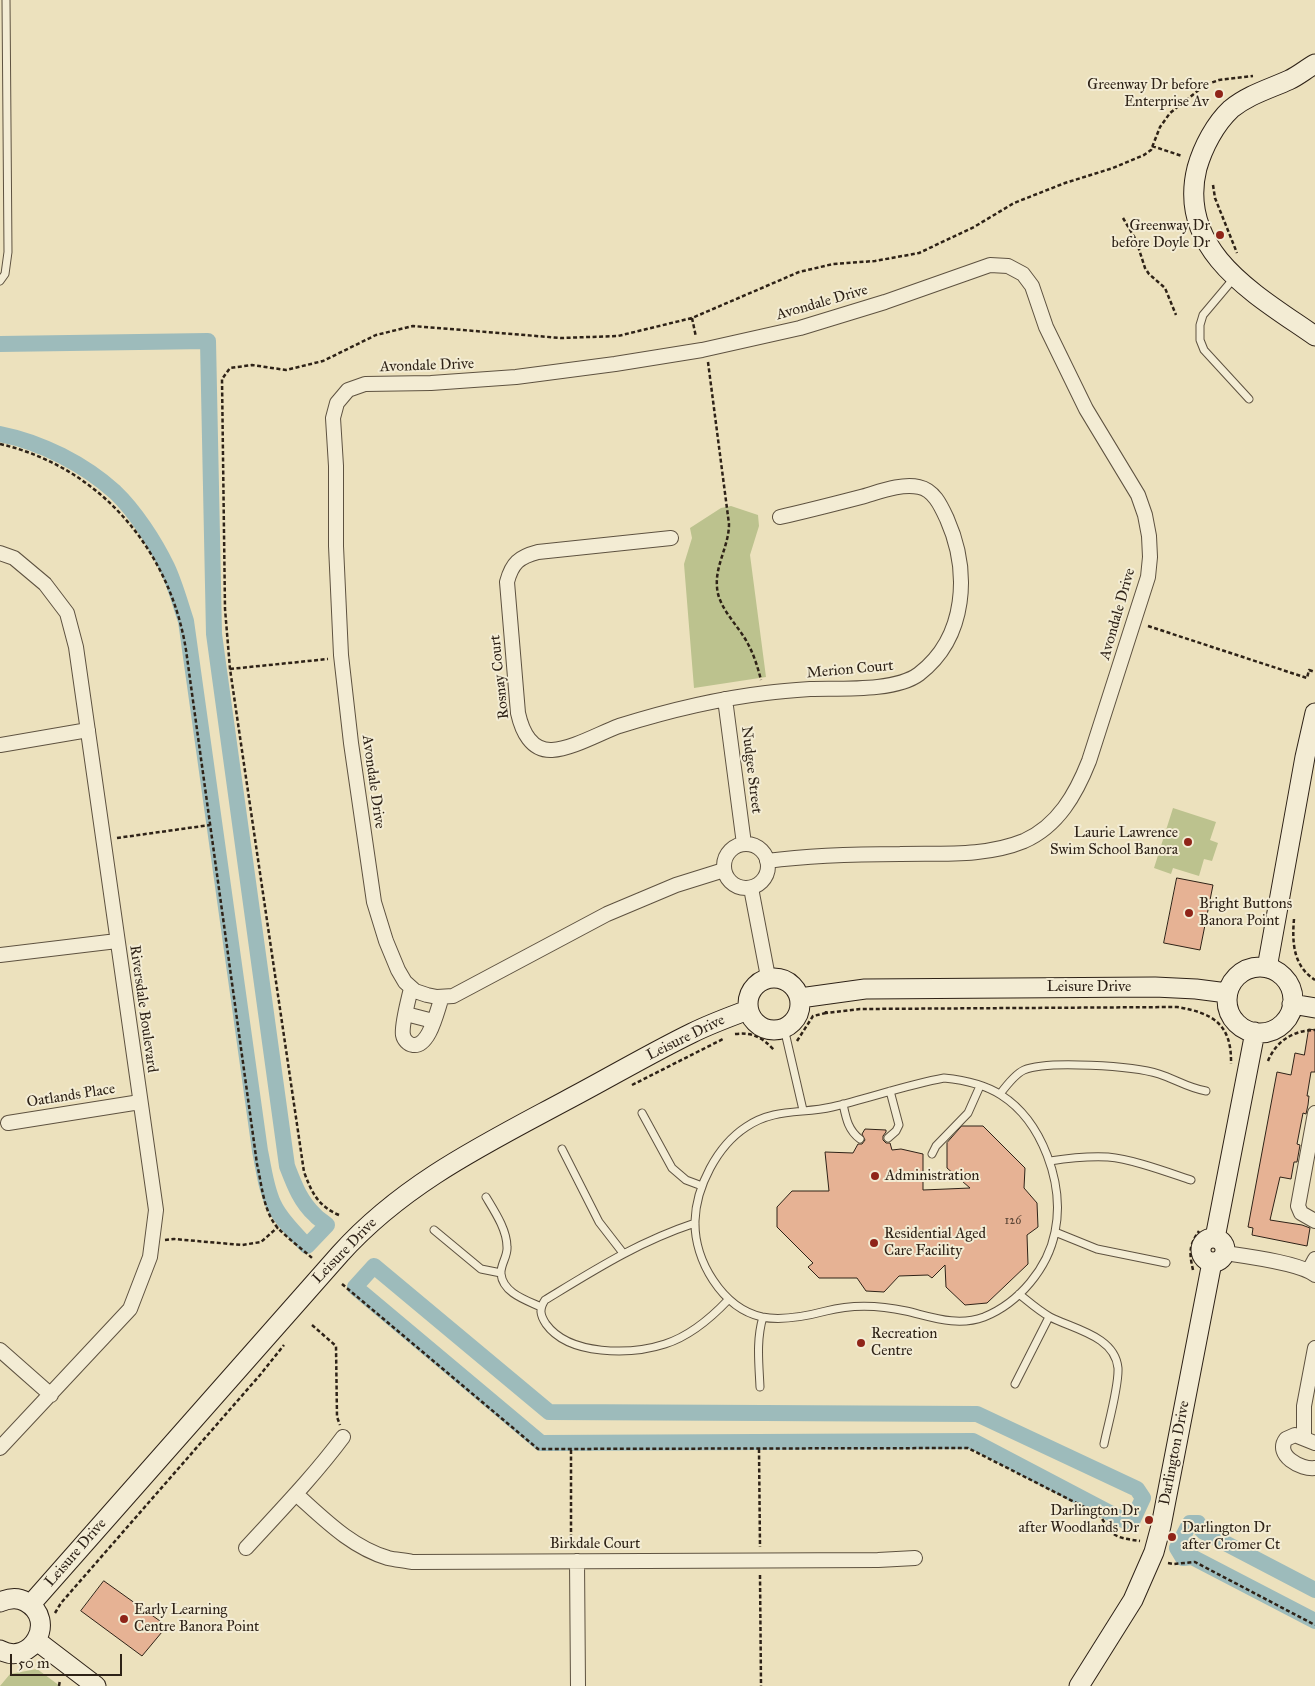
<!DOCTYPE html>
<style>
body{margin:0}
#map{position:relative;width:1315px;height:1686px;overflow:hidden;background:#ece1bd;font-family:"IM FELL Great Primer",serif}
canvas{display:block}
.scale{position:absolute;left:10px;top:1654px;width:112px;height:22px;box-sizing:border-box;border:2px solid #2e2217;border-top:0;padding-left:6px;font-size:15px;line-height:18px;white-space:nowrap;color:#2e2217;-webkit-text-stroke:4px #f3ecd4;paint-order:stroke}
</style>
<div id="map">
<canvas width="1315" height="1686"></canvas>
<div class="scale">50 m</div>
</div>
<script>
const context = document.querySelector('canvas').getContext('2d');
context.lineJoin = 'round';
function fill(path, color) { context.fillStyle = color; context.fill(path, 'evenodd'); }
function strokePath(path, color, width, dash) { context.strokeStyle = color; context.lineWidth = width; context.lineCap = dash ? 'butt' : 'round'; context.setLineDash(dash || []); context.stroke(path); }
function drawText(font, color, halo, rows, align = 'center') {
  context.font = font + ' "IM FELL Great Primer",serif'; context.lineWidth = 4; context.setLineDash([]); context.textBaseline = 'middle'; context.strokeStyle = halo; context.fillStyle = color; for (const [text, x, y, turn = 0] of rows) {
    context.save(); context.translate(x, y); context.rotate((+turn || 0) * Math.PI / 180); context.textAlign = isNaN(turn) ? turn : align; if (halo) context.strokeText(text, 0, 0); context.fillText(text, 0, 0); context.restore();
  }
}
fill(new Path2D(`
 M 731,506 L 758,515 L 759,526 L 750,555 L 766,677 L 694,688 L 684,564 L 692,538 L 690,528 L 721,508 Z
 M 1173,808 L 1216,822 L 1210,840 L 1218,843 L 1212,861 L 1204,859 L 1199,876 L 1173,868 L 1171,874 L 1154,868 Z
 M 37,1669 L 60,1686 L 0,1686 L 10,1674 Z`), '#bcc28e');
strokePath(new Path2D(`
 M 0,344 L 208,341 L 214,634 L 287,1166 C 294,1184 300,1201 315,1215 C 318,1219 323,1221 327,1225 L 307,1246 C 296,1234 283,1222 275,1207 C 266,1191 264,1169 260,1151 L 186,621 C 180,603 175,584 167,567 C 155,542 135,511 115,492 C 84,464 41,442 0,434
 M 374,1266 L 549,1412 L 977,1414 L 1137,1489 L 1143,1498 L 1131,1524 L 973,1441 L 541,1443 L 355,1287 Z
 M 1315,1590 L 1204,1532 L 1200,1528 L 1198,1523 L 1190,1523 L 1177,1548 L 1183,1558 L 1192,1557 L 1315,1621`), '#9dbbbb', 16);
const building = new Path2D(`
 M 1177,878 L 1213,885 L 1200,950 L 1164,943 Z
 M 1309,1029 L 1315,1030 L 1315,1072 L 1311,1072 L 1307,1096 L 1309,1096 L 1308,1105 L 1306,1114 L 1303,1113 L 1297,1144 L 1300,1145 L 1297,1162 L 1294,1162 L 1291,1179 L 1280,1177 L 1270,1220 L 1302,1225 L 1310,1228 L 1307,1246 L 1252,1235 L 1253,1228 L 1248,1227 L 1277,1072 L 1291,1075 L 1295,1053 L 1304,1055 Z
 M 962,1126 L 983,1126 L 1025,1168 L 1024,1188 L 1037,1203 L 1038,1227 L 1027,1235 L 1028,1264 L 987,1303 L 965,1305 L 946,1287 L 945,1265 L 932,1278 L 928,1275 L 899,1276 L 884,1292 L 866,1291 L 857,1278 L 819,1278 L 808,1267 L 813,1263 L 777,1227 L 777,1207 L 792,1191 L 829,1191 L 825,1152 L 853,1153 L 858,1144 L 862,1144 L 865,1140 L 862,1134 L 865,1129 L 886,1130 L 886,1132 L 883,1136 L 883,1140 L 886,1143 L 890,1143 L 892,1150 L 901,1149 L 923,1154 L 923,1190 L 970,1188 L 947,1168 L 947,1143 Z
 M 104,1581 L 167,1626 L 142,1656 L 81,1611 Z`);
fill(building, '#e6b294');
strokePath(building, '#2e2217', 1);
const lane = new Path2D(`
 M 1235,277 L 1203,315 L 1200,325 L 1200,340 L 1204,350 L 1249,399
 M 0,281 L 5,274 L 8,252 L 6,0
 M 784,1028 L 803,1110
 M 944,1078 C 964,1080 984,1084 1001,1095 C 1042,1121 1065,1184 1055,1232 C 1048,1268 1019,1303 984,1317 C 957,1327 932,1317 906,1311 C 879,1305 852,1304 826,1311 C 807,1316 782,1321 762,1317 C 722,1308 694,1260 695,1221 C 696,1187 717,1146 746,1127 C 774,1108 802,1114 832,1107 C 870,1098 906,1085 944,1078 Z
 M 1000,1094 C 1006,1086 1015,1074 1024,1070 C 1047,1060 1134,1066 1159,1074 C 1175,1079 1188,1088 1206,1091
 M 843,1104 C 846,1118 848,1130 860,1139
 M 642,1113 L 672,1168 L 686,1180 L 702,1186
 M 888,1138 L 896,1131 L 899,1125 L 890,1091
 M 562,1149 L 599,1222 L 623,1253
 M 932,1154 L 936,1146 L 968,1113 L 980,1086
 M 1050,1161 C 1069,1158 1089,1156 1108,1157 C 1132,1159 1167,1172 1191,1180
 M 486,1197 C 495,1212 507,1230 507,1247 C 508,1256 500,1265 501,1274 C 503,1293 526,1300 541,1307
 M 695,1223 C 638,1242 596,1269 545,1300 C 539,1309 540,1315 546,1324 C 569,1356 631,1355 665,1344 C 690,1336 711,1318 728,1300
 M 434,1230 L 481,1269 L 501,1273
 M 1055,1232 L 1097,1249 L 1166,1263
 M 1019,1294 C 1029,1302 1039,1311 1050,1317 C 1073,1329 1115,1336 1118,1368 C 1119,1387 1108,1424 1104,1444
 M 1015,1384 L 1049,1317
 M 760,1387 C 759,1364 756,1340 763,1317`);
const street = new Path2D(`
 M 671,538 L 538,552 C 519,557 512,563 507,582 L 518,713 C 522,731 531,751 552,750 C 572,749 600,733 619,726 C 667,711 716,699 766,693 C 781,691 795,690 810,689 C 839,688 895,692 919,674 C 967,637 970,571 947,519 C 941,506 934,490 919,487 C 901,483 879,492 861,497 C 834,504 807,511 780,517
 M 0,553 L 14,558 L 45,584 L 67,613 L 76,647 L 156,1210 L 150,1257 L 130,1309 L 0,1448
 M 725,699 L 744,844
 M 0,745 L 88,730
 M724 866a22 22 0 1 1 44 0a22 22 0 1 1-44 0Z
 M 724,870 L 676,885 L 607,914 L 453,996 L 437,997 L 427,995 L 415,991 L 405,982 L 398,970 L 386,941 L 374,902 L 351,743 L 341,655 L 336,546 L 336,466 L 333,418 L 337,403 L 348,390 L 365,384 L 431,383 L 516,377 L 615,364 L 702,350 L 800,328 L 885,302 L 990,265 L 1008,266 L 1023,274 L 1032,286 L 1046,327 L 1086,409 L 1138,495 L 1145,515 L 1149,536 L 1150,557 L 1148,577 L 1089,761 C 1076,794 1058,826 1024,841 C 985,857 941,853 900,854 C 855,854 812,855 767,861
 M 751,888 L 768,977
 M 0,955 L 117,941
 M 411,988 C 409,998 401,1026 403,1035 C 404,1040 408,1044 413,1045 C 430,1047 437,1010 442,997
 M 406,1014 L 433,1021
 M 1315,1113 L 1298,1206 L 1301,1213 L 1315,1221
 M 8,1123 L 140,1102
 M 1225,1253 C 1245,1256 1301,1263 1315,1275
 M 1309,1270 L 1315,1259
 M 0,1350 L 51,1395
 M 1304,1438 L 1304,1406 L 1315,1348
 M 1315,1443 L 1295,1435 L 1286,1439 C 1274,1455 1301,1470 1315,1468
 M 296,1494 C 324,1519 351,1547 388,1558 C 396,1560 404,1560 412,1562 L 878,1560 L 915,1558
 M 246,1548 C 279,1512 314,1476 343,1437
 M 577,1561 L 578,1686`);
const secondary = new Path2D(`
 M 1315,64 C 1306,69 1298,76 1289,80 C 1269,89 1248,95 1231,109 C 1215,124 1203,147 1197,168 C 1176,252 1258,296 1315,336
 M1227 1000a33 33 0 1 1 66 0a33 33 0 1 1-66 0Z
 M 1267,968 L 1305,757 L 1315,713
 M748 1004a26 26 0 1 1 52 0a26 26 0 1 1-52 0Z
 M 800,998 L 865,989 L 1155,987 L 1196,989 L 1227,993
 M 1292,1004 L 1315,1008
 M 1215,1238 L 1255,1032
 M1201 1250a12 12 0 1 1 24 0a12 12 0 1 1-24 0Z
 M 0,1602 C 9,1598 18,1597 26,1602 C 58,1620 31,1667 0,1650
 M 31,1604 L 340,1254 C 403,1184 483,1145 565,1101 C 607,1079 649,1054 692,1033 C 710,1024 729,1017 748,1010
 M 37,1641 L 96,1686
 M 1079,1686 L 1133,1600 L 1154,1552 L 1161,1526 L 1212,1262`);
strokePath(lane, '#5e5240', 9);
strokePath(street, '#5e5240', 16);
strokePath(secondary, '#2e2217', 21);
strokePath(new Path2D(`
 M 1152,146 L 1182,156
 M 1213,185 L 1215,198 L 1237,253
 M 1123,218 L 1136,240 L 1145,268 L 1149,274 L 1165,288 L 1176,315
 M 692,318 L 696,337
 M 708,362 L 729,524 C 729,546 715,565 717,587 C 718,608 739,626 748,644 C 754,655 758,668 761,680
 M 0,444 C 100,467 170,550 186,650 L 257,1164 C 262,1185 263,1210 277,1227 C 287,1238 301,1248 312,1258
 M 1148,626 L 1307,678 L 1309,670 L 1315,672
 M 230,669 L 328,659
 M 117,838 L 210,825
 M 1294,919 C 1292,942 1293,966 1315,980
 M 826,1011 L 826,1013 L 860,1009 L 1177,1007 C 1213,1013 1232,1024 1231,1064
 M 735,1034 C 752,1032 762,1037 774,1050
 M 797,1041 L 813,1016 L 826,1013
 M 1268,1061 C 1276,1041 1294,1030 1315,1030
 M 632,1085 L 723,1039
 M 339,1215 C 318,1206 312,1193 304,1172 L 230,669 L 225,609 L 222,379 L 230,368 L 252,365 L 286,370 L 323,361 L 376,335 L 413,326 L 561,338 L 618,336 L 692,318 L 799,272 L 833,264 L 875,261 L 919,253 L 974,227 L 1014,203 L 1065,183 L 1113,168 L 1144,155 L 1151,150 L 1160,127 L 1170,113 L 1205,85 L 1219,80 L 1253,76
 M 165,1240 L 174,1239 L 242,1245 L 261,1242 L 278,1227
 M 1193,1270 C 1189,1252 1189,1246 1199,1231
 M 342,1284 L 538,1449 L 968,1448 L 1098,1514 C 1102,1518 1104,1522 1107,1527 C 1114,1539 1128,1539 1140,1541
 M 312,1325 L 336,1346 L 337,1417 L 340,1425
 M 759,1449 L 760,1547
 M 571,1450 L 571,1548
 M 1168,1563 L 1174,1564 L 1195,1562 L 1315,1625
 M 760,1575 L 761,1686
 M 55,1613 L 61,1603 L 260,1375 L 284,1345
 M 59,1686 L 60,1680`), '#2e2217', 2.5, [4, 2.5]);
strokePath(lane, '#f3ecd4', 7);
strokePath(street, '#f3ecd4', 14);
strokePath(secondary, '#f3ecd4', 19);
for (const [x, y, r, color] of [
 [1219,94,5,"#8f2418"],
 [1220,235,5,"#8f2418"],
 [1188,842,5,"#8f2418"],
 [1189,913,5,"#8f2418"],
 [875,1176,5,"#8f2418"],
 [874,1243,5,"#8f2418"],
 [861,1343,5,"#8f2418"],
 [1149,1520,5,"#8f2418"],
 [1172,1537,5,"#8f2418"],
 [124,1619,5,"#8f2418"]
]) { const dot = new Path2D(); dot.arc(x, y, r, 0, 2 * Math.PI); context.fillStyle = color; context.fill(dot); strokePath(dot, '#f3ecd4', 2); }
drawText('12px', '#5c4636', null, [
 ["126",1013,1221]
]);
drawText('15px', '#2e2217', '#f3ecd4', [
 ["Greenway Dr before",1209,85,"right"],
 ["Enterprise Av",1209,102,"right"],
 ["Greenway Dr",1210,226,"right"],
 ["before Doyle Dr",1210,243,"right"],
 ["Laurie Lawrence",1178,833,"right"],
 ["Swim School Banora",1178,850,"right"],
 ["Bright Buttons",1199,904],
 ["Banora Point",1199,921],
 ["Administration",885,1176],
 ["Residential Aged",884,1234],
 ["Care Facility",884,1251],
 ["Recreation",871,1334],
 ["Centre",871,1351],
 ["Darlington Dr",1139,1511,"right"],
 ["after Woodlands Dr",1139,1528,"right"],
 ["Darlington Dr",1182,1528],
 ["after Cromer Ct",1182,1545],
 ["Early Learning",134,1610],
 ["Centre Banora Point",134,1627]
], 'left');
drawText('15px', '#2e2217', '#f3ecd4', [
 ["Avondale Drive",822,303,-16],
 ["Avondale Drive",427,366,-2],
 ["Avondale Drive",1118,614,-74],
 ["Merion Court",850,670,-5],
 ["Rosnay Court",500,677,-96],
 ["Nudgee Street",751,770,83],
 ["Avondale Drive",373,782,82],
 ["Leisure Drive",1089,987],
 ["Riversdale Boulevard",143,1009,82],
 ["Leisure Drive",686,1038,-26],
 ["Oatlands Place",71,1096,-9],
 ["Leisure Drive",345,1251,-46],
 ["Darlington Drive",1175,1453,-79],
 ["Birkdale Court",595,1544],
 ["Leisure Drive",76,1553,-49]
]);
</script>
